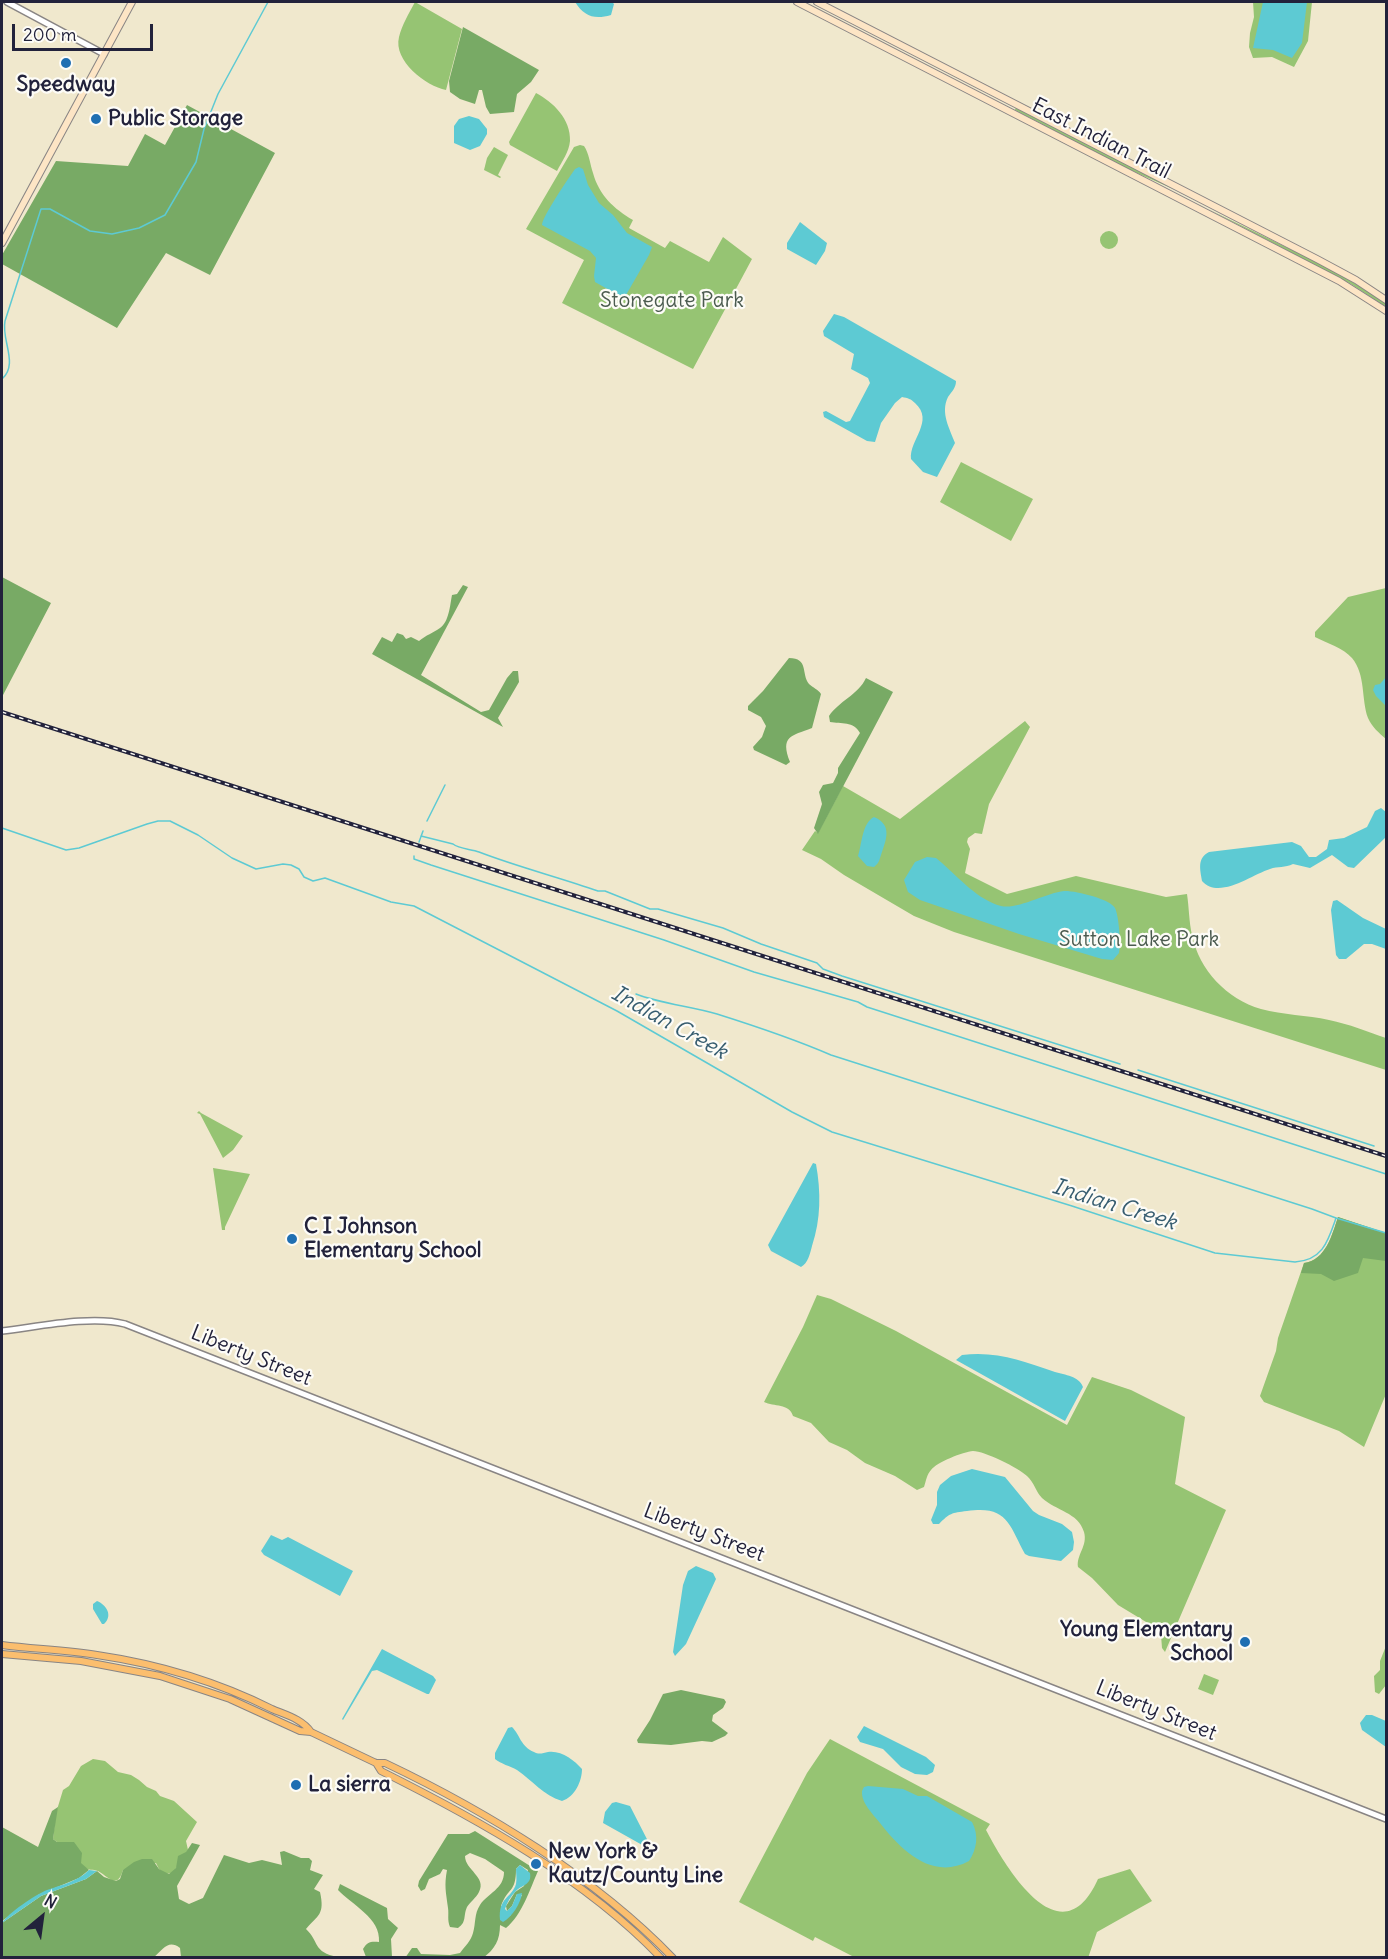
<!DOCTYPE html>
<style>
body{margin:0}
#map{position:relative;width:1388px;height:1959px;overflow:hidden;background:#f0e8cd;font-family:Delius,sans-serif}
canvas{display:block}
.frame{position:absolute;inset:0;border:3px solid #22223b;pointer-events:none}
.north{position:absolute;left:12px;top:1887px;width:60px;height:60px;-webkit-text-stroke:4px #fdfcf7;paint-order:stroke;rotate:29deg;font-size:16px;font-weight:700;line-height:24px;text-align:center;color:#22223b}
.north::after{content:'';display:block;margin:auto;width:21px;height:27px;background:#22223b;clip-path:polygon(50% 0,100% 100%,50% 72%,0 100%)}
.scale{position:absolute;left:12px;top:24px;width:141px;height:27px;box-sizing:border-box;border:3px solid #22223b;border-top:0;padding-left:8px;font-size:18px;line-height:21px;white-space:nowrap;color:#22223b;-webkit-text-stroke:4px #fdfcf7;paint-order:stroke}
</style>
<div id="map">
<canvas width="1388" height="1959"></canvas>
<div class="frame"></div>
<div class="north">N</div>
<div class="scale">200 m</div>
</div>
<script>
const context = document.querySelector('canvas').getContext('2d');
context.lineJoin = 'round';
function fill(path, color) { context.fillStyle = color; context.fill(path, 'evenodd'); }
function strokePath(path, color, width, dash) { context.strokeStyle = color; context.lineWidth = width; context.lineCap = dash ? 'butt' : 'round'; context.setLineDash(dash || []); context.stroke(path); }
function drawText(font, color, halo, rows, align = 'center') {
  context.font = font + ' Delius,sans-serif'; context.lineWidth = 4.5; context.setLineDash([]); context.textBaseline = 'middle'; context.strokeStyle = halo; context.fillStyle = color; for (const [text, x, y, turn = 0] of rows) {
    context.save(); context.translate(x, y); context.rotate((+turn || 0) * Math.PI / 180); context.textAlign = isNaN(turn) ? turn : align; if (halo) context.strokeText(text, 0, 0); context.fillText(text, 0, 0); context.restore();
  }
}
fill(new Path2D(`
 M 415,2 L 462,29 L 446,90 C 426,86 393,61 399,37 C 402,25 409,13 415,2 Z
 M 1253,2 L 1312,2 L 1308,41 L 1294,67 L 1272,57 L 1253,58 L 1249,47 L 1250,33 L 1254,17 Z
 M 536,93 C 553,102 571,119 570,141 C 569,152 562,161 557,171 L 510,145 L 509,142 Z
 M 1016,107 L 1189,196 L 1128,169 L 1015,110 Z
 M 580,145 L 584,146 C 589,153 590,164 593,173 C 599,195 614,209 633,220 L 629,228 L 665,248 L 670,241 L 709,262 L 723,237 L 752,259 L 693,369 L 562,303 L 584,260 L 526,229 L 574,147 Z
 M 494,147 L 508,155 L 498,175 L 501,177 L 500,178 L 484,170 L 487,158 Z
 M 1208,209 L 1335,271 L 1386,303 L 1386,307 L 1351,284 Z
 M1100 240a9 9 0 1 1 18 0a9 9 0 1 1-18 0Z
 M 961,462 L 1033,499 L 1011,541 L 940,502 Z
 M 1386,588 L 1386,739 C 1379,733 1372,727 1368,718 C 1361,699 1366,675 1352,658 C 1343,648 1327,643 1315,637 L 1315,632 L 1348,597 Z
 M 1025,721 L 1030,727 L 989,804 L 982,834 L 975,833 L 968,838 L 967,842 L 970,849 L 965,873 L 1007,894 L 1076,876 L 1166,897 L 1187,894 C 1189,907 1189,922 1192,935 C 1199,970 1227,999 1261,1009 C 1283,1015 1307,1015 1329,1020 C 1349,1024 1368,1032 1386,1038 L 1386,1070 L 954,932 L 914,916 L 844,875 L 821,859 L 802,850 L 815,831 L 818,833 L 843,786 L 900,819 Z
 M 199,1111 L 201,1113 L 243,1136 L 233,1150 L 223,1158 L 200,1114 L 197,1113 Z
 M 213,1168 L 250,1174 L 225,1227 L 225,1230 L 222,1230 Z
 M 1338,1217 L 1386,1233 L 1386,1394 L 1364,1447 L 1339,1431 L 1264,1402 L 1260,1396 L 1276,1351 L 1278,1338 L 1304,1263 C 1326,1260 1332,1235 1338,1217 Z
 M 817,1295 L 831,1299 L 896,1331 L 1067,1425 L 1092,1377 L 1131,1390 L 1185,1417 L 1175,1484 L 1226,1510 L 1165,1652 L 1162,1648 L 1161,1635 L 1156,1628 L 1118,1605 L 1092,1578 L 1078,1567 C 1076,1555 1088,1546 1084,1532 C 1078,1512 1056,1511 1042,1498 C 1036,1492 1034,1482 1027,1476 C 1019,1468 984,1451 973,1451 C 963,1452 937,1462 931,1470 C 927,1474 926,1481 924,1487 L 917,1490 L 895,1476 L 865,1463 L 847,1450 L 829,1442 L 811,1423 L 793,1416 C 789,1403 774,1407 764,1402 L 803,1327 Z
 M 1386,1646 L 1386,1685 L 1379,1694 L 1375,1692 L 1374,1676 L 1380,1670 L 1380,1661 Z
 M 1204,1674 L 1219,1680 L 1213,1695 L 1198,1689 Z
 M 830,1739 L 990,1824 L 986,1830 C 1008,1872 1062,1959 1098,1879 L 1130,1869 L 1152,1901 L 1097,1932 L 1088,1958 L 854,1957 L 815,1937 L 813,1941 L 739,1902 L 807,1773 Z
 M 93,1759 L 105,1761 L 118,1772 L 131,1775 L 139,1780 L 147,1787 L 156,1791 L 160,1796 L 174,1801 L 197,1822 L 186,1841 L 188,1850 L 173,1873 L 165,1874 L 159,1869 L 156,1863 L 123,1870 C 117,1890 109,1877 98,1871 C 93,1869 89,1871 84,1867 C 77,1860 72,1850 67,1842 L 57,1842 L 53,1839 L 56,1813 L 63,1790 L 69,1786 L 81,1766 Z`), '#96c473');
fill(new Path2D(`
 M 463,27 L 539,70 L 531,82 L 517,94 L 514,112 L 490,114 L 486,107 L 482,90 L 479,90 L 475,104 L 460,99 L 450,92 L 449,81 Z
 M 187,105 L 275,153 L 210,275 L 166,253 L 117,328 L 2,264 L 2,255 L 56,161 L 128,166 L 145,134 L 165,145 Z
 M 2,577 L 51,603 L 2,697 Z
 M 463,585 L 468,587 L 421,675 L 481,712 L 489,710 L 507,678 L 513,671 L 518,671 L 519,682 L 498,718 L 503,727 L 372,654 L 382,637 L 392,642 L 397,633 L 403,635 L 406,639 L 411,637 L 419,641 C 426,635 433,633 440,628 C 449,622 450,605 452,595 L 457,594 Z
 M 789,658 C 809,658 801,674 809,684 C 813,688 818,689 821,694 L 812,728 C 791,736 780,736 790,762 L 786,765 L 754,750 L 753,747 L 762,737 L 766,726 L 761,717 L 748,710 L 748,706 L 763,691 Z
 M 866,678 L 893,692 L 818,834 L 814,828 L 822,804 L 819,792 L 823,785 L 833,783 L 838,773 L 838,768 L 860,733 C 854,721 841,724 830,722 L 829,716 C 839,701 858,695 866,678 Z
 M 1338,1217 L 1386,1233 L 1386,1261 L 1363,1258 L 1358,1273 L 1334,1281 L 1321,1274 L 1301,1273 L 1304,1263 C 1326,1260 1332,1235 1338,1217 Z
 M 681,1690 L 724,1699 L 726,1702 L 723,1708 L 713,1715 L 712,1721 L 728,1733 L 725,1736 L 712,1742 L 702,1741 L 671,1745 L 638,1743 L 637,1740 L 650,1720 L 663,1694 Z
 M 58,1807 L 53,1839 L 57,1842 L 74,1842 L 82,1853 L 81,1863 L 89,1870 L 79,1878 L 38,1895 L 2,1921 L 2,1827 L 38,1847 L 52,1811 Z
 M 475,1831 L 538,1871 C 530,1889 522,1915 506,1928 L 500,1925 C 500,1940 495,1949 483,1958 L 405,1958 L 412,1948 L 417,1948 L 421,1954 L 450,1955 L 460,1953 C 465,1946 471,1941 473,1933 C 476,1923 474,1914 480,1905 C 488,1893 504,1889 504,1872 L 485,1859 L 470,1853 L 465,1856 C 465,1870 487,1877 479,1892 C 476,1898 470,1902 467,1907 C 463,1916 467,1922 458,1928 L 450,1927 C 447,1920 449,1915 448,1908 C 446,1892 444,1886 447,1870 L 443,1869 L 440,1874 L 429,1879 L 425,1889 L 421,1891 L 418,1886 L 419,1881 L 448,1834 L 469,1834 ZM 520,1865 L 528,1870 L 524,1886 L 515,1892 L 506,1906 L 507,1911 L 512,1906 L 517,1894 L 522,1895 L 510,1916 L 501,1906 C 508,1887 516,1893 516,1869 Z
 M 192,1843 L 200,1845 L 177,1886 L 179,1899 L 189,1904 L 203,1898 L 224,1855 L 249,1863 L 262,1860 L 282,1865 L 280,1852 L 284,1851 L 301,1858 L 309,1858 L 312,1861 L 310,1870 L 323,1875 L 314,1889 L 320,1892 C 325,1915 318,1915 306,1929 C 320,1942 312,1952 338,1957 L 181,1957 L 180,1948 C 168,1939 163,1950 154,1957 L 2,1958 L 2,1923 L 41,1896 L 86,1879 L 97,1871 L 104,1877 L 116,1881 L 120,1879 L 123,1870 L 134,1862 L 142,1859 L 152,1859 L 159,1869 L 169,1874 L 176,1868 L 178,1856 L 186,1852 Z
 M 340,1884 L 387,1908 L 388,1919 L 398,1928 L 391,1939 L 392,1957 L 366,1957 L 363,1949 C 367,1942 371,1941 379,1942 C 381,1918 352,1905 338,1890 Z`), '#78aa65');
fill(new Path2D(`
 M 575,2 L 612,2 L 614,4 L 611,15 C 594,20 584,16 575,2 Z
 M 1263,2 L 1307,2 L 1302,43 L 1292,58 L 1273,50 L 1253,48 Z
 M 469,116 L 479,119 L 487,129 L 487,134 L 480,146 L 470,150 L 454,143 L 454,126 L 459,119 Z
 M 579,167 L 583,169 L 588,185 L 599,203 L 613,215 L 627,233 L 652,247 L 649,255 L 626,295 L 618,295 L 595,282 L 594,276 L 596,258 L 590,251 L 542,225 C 542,217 568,179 575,169 Z
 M 800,222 L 827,243 L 825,251 L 816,265 L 787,249 L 787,243 Z
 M 834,314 L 844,317 L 956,381 C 956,388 952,391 948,397 C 940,413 950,429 955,443 L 937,477 L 923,472 L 911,459 C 909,440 935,421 915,403 C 911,399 908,398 902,397 L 895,403 L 881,423 L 875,442 L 867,441 L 824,417 L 823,412 L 826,411 L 846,422 L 850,421 L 870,383 L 868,378 L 851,369 L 854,354 L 824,336 L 823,331 Z
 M 1386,677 L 1386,706 L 1376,696 L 1373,690 L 1375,685 L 1380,684 Z
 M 1381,808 L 1386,812 L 1386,837 L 1354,868 L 1348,867 L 1332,855 L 1310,868 L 1293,864 C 1285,868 1278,866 1270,869 C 1251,875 1219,900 1202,881 C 1200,869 1197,858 1209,852 L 1292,842 L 1301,846 L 1309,857 L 1316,857 L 1327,849 L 1329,840 L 1344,838 L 1367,827 L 1375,811 Z
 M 874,817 C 893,825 886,840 881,855 C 879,861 879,863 874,867 L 867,866 L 858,856 C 862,844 862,823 874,817 Z
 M 927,857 L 936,858 L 942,863 C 959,878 978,900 1001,906 C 1017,910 1046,893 1064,891 C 1073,890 1111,899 1115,908 C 1119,916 1121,945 1119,953 L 1113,960 L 1102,959 L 1019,934 L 920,900 L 908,892 L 904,880 L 915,862 Z
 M 1337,900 L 1363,918 L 1386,929 L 1386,949 L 1372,944 L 1364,944 L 1346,959 L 1339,959 L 1336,955 L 1331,910 L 1333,901 Z
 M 813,1163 L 816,1164 C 821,1192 821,1219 812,1246 C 810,1254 808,1263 801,1267 L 771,1251 L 768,1245 Z
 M 962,1355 C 998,1351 1022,1361 1055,1372 C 1065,1375 1079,1376 1083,1387 L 1065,1421 L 956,1360 Z
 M 972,1469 L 1005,1477 L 1033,1511 L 1039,1515 L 1062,1524 L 1072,1532 L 1074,1542 L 1073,1550 L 1061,1561 L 1029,1556 L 1025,1554 C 1009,1524 1007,1505 967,1511 C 951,1513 950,1513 939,1524 L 933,1524 L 931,1520 L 937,1505 L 937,1492 L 940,1485 L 951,1476 Z
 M 271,1535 L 282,1540 L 288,1537 L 353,1571 L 340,1596 L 264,1555 L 261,1551 Z
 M 696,1566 L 713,1573 L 716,1579 L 686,1644 L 675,1656 L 673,1652 L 683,1585 L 688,1571 Z
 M 97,1601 C 107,1605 113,1616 104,1624 L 102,1624 L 93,1609 L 93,1604 Z
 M 382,1649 L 433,1676 L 436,1680 L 429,1694 L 427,1694 L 377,1670 L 372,1671 L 343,1720 L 342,1719 Z
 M 1366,1715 L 1372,1715 L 1386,1721 L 1386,1747 L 1362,1730 L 1360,1723 Z
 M 864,1726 L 926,1757 L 935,1765 L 933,1772 L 927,1775 L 915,1774 L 901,1767 L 883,1749 L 860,1742 L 857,1737 Z
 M 512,1727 C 520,1735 521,1747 534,1752 C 539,1755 543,1753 548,1752 C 561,1750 574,1760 582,1769 C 582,1781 575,1797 562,1801 C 543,1795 533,1781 517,1770 C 510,1766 501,1764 495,1759 L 495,1753 L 508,1728 Z
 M 868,1786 L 903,1789 L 918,1796 L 927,1796 L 972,1822 C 979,1835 977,1849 969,1861 C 932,1881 901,1850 880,1823 C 873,1814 861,1803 862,1791 L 864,1787 Z
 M 616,1802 L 630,1806 L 651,1847 L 644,1846 L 603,1823 L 605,1812 L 612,1803 Z
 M 520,1865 L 530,1873 C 532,1885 523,1884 516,1891 C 511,1896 507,1902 505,1909 L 507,1911 L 512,1906 L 517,1894 L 522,1893 C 521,1903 512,1917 503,1922 L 500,1920 C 498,1897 512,1898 516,1884 C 517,1879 516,1873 516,1869 Z
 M 89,1870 L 97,1871 L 86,1879 L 41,1896 L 2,1923 C 8,1913 35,1895 47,1890 C 61,1885 79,1881 89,1870 Z`), '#5dcad3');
strokePath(new Path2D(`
 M 2,379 C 19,364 1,340 5,321 L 41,209 L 50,209 L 90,231 L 112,234 L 139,228 L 165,215 L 196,162 L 204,129 L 218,94 L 268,2
 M 427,821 L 445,785
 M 2,828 L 66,850 L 79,848 L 147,824 L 158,821 L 170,821 L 198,835 L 232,858 L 256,869 L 283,864 L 291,865 L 299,869 L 304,877 L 313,881 L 325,878 L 391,902 L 414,906 L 617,1011 L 792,1112 L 832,1132 L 1072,1206 L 1215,1253 L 1295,1262 C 1323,1260 1328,1241 1336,1218 L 1312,1209 L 831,1055 C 794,1039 755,1026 717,1014 C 690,1006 662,1004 636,994
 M 421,836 L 453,844 C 459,849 471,849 479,852 C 518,867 558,877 598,891 L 605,891 L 650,909 L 658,909 L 723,928 L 761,944 L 817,963 L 823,969 L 842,976 L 1120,1064
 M 419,842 L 423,831
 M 414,856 L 414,859 L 431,865 L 664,940 L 754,972 L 858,1002 L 867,1007 L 1386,1174
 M 1138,1070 L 1374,1146
 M 1336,1218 L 1386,1233`), '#5dcad3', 1.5);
const tertiary = new Path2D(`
 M 7,2 L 104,54
 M 2,1331 C 37,1327 91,1315 125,1324 L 1386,1819`);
const secondary = new Path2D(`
 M 797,2 L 1339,281 L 1386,311
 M 817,2 L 1317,259 L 1356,280 L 1386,300
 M 2,243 L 132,2`);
const primary = new Path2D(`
 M 2,1645 C 33,1649 66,1650 97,1655 C 158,1664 218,1682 272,1709 C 286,1715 302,1719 311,1732
 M 2,1654 L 81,1661 L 160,1676 L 230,1699 L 300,1731 L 311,1732 L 376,1763 L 385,1763 C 486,1811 595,1877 673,1958
 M 376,1763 L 381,1771 C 477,1819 586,1879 661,1958`);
strokePath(tertiary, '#898584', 8);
strokePath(secondary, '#898584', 8);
strokePath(primary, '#898584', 8);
strokePath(tertiary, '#fff', 5);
strokePath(secondary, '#fde5c5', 6);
strokePath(primary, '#fbbe6e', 6);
const rail = new Path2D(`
 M 2,712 L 1386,1156`);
strokePath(rail, '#22223b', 4);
strokePath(rail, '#fdfcf7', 1.5, [4.5]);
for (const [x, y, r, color] of [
 [66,63,6,"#1f6fb2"],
 [96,119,6,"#1f6fb2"],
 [292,1239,6,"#1f6fb2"],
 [1245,1642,6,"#1f6fb2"],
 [296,1785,6,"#1f6fb2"],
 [536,1864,6,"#1f6fb2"]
]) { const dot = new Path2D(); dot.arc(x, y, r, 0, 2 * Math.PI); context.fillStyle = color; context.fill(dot); strokePath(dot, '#fdfcf7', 2); }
drawText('bold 21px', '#22223b', '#fdfcf7', [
 ["Speedway",66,85,"center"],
 ["Public Storage",108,119],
 ["C I Johnson",304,1227],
 ["Elementary School",304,1251],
 ["Young Elementary",1233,1630,"right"],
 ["School",1233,1654,"right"],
 ["La sierra",308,1785],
 ["New York &",548,1852],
 ["Kautz/County Line",548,1876]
], 'left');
drawText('21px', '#22223b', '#fdfcf7', [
 ["East Indian Trail",1101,139,27],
 ["Liberty Street",251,1356,22],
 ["Liberty Street",704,1533,21],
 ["Liberty Street",1156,1711,22]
]);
drawText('21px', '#4b5b4f', '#fdfcf7', [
 ["Stonegate Park",672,301],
 ["Sutton Lake Park",1139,940]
]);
drawText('italic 22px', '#375d70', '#fdfcf7', [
 ["Indian Creek",669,1023,29],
 ["Indian Creek",1114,1205,17]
]);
</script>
